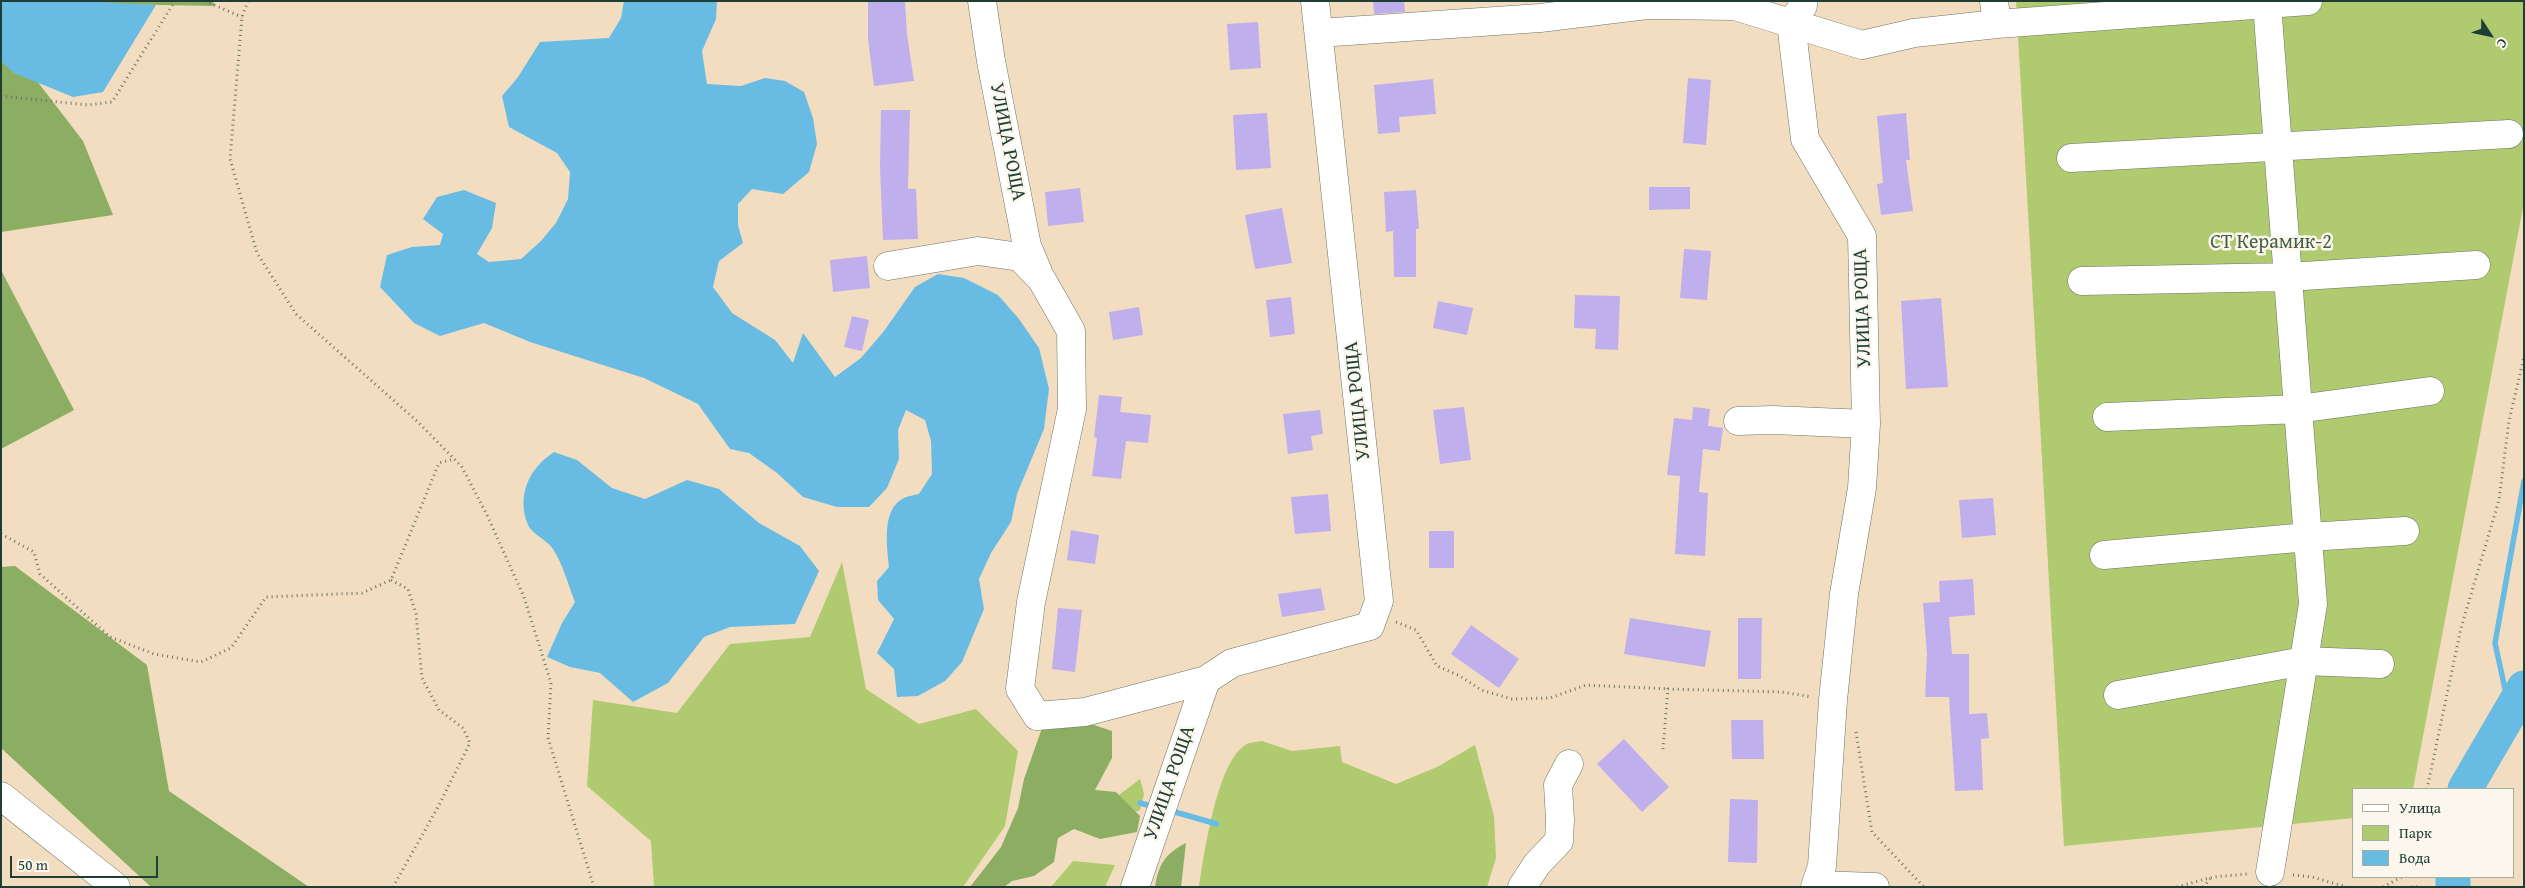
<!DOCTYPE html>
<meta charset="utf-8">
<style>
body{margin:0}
#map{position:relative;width:2525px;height:888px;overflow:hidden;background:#f3ddc0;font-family:"Gentium Book Plus",serif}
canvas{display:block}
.frame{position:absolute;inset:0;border:2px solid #1f3d34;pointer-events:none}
.legend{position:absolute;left:2352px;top:788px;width:162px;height:90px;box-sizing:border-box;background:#fbf7ec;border:1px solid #a3ada2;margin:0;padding:6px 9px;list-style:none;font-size:15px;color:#1f3d34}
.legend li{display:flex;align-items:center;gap:10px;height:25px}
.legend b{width:25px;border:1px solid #a3ada2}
.north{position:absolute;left:2465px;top:10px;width:50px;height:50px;-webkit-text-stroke:4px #fbf7ec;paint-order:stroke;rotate:125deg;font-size:14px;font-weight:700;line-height:20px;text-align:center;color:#1f3d34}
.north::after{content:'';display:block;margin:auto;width:18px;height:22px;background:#1f3d34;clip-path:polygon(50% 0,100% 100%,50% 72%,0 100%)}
.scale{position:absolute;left:10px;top:856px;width:148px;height:22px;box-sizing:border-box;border:2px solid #1f3d34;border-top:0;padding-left:6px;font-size:15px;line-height:18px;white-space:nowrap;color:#1f3d34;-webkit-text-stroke:4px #fbf7ec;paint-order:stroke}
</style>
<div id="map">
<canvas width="2525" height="888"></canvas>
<div class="frame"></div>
<ul class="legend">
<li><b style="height:6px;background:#fff"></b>Улица</li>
<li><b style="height:14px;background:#afca6f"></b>Парк</li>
<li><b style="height:14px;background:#68bce4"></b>Вода</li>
</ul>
<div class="north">С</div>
<div class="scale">50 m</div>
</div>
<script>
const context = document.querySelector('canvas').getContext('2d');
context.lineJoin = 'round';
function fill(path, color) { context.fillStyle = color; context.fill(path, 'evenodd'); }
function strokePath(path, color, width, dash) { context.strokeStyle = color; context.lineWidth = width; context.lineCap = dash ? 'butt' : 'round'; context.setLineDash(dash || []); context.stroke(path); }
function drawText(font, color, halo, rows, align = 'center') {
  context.font = font + ' "Gentium Book Plus",serif'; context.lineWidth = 5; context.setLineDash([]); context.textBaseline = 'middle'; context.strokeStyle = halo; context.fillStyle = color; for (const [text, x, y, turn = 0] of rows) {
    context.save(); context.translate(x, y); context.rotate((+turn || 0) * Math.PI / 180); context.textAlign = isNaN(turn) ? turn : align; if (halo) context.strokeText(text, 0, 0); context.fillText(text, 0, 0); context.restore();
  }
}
fill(new Path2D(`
 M 2016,1 L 2524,1 L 2524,202 L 2413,789 L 2354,789 L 2354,818 L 2064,846 Z
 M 842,562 L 866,689 L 919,724 L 976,709 L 1018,751 L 1005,826 L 963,887 L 654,887 L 651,841 L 587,786 L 593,700 L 677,713 L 730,644 L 810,637 Z
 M 1262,741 L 1292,751 L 1340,746 L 1342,762 L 1396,784 L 1437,767 L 1475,745 L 1494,816 L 1496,858 L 1487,887 L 1199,887 C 1204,855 1217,759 1247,744 C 1251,742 1258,742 1262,741 Z
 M 1140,779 L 1144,794 L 1140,810 L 1127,815 L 1111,808 L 1119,795 Z
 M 1073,861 L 1115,865 L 1105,887 L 1051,887 Z`), '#afca6f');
fill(new Path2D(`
 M 213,1 L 215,6 L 1,2 L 1,1 Z
 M 1,34 L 83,141 L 113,215 L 1,232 Z
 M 1,270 L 74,410 L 1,449 Z
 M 15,566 L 147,665 L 169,791 L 309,887 L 151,887 L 1,748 L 1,567 Z
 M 1079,720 L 1112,731 L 1112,758 L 1095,790 L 1116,792 L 1140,816 L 1137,832 L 1100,839 L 1074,829 L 1058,838 L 1054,862 L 1034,876 L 1012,881 L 1004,887 L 970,887 L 1001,847 L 1018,808 L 1024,779 L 1042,728 Z
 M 1186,843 L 1181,887 L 1155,887 C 1159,863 1165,854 1186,843 Z`), '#8bae62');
fill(new Path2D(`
 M 1,1 L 77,1 L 156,5 L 103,92 L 73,97 L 14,73 L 1,61 Z
 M 624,1 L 717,1 L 716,19 L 702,51 L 707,84 L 741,86 L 765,78 L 785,81 L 804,92 L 813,118 L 817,144 L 809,172 L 783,194 L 752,189 L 738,204 L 738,225 L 743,243 L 719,261 L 713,287 L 732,313 L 775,340 L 793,363 L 803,333 L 835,377 L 861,358 L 884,331 L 915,287 L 938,274 L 964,278 L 998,295 L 1019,319 L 1039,348 L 1049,389 L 1044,429 L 1017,494 L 1011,522 L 991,553 L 979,579 L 984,609 L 962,662 L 945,681 L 918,696 L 897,697 L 894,669 L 877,653 L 894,619 L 878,600 L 877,581 L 889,567 C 887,546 881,509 904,498 C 908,496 914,495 919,494 L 932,474 L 931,441 L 925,420 L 906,410 L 898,430 L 899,459 L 887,488 L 869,507 L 837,507 L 803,497 L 777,473 L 749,453 L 730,449 L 698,404 L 644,378 L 530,342 L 484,323 L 440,336 L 414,323 L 380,287 L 387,255 L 412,247 L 440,245 L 443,234 L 423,219 L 437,197 L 464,190 L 496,203 L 492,228 L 477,254 L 489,262 L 521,259 L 541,241 L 556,223 L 568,199 L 570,172 L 557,153 L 509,127 L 502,96 L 518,77 L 540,42 L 609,38 L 621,18 Z
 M 554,452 L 577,460 L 612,488 L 645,499 L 687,480 L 719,489 L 759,523 L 800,546 L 819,571 L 795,624 L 730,627 L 704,637 L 668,683 L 633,702 L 600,673 L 570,667 L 547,657 L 562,623 L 575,602 C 569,587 562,562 553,549 C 547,540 532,534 528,525 C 516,496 529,468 554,452 Z`), '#68bce4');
strokePath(new Path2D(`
 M 2510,712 L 2495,643 L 2524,481
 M 1140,803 L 1151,806
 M 1175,812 L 1217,824`), '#68bce4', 5.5);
strokePath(new Path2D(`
 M 2465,789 L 2524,688
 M 2453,887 L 2453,877`), '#68bce4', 35);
fill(new Path2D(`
 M 868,1 L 905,1 L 907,34 L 914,81 L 874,86 L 868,39 Z
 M 1373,1 L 1404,1 L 1405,12 L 1374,14 Z
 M 1258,22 L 1261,68 L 1230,70 L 1227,24 Z
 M 1688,78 L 1711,80 L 1706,145 L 1683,143 Z
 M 1433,79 L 1436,114 L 1399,117 L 1400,132 L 1378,134 L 1374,85 Z
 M 881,110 L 910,110 L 908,189 L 916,189 L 918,239 L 883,240 L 880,168 Z
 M 1267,113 L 1271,168 L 1236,170 L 1233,115 Z
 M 1906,113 L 1910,160 L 1906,160 L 1913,211 L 1881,215 L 1877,184 L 1883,183 L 1877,116 Z
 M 1649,187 L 1690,187 L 1690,209 L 1649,210 Z
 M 1080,188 L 1084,222 L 1048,226 L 1045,192 Z
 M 1416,190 L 1419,229 L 1416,229 L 1416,277 L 1394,277 L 1393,231 L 1386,232 L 1384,192 Z
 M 1282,208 L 1292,263 L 1255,269 L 1245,215 Z
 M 1684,249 L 1711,251 L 1707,300 L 1680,298 Z
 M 867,256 L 870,288 L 833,292 L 830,260 Z
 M 1575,295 L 1620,296 L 1618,350 L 1595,349 L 1596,329 L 1574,328 Z
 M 1291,297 L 1295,334 L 1270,337 L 1266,300 Z
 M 1941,298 L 1948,387 L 1906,389 L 1901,301 Z
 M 1438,301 L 1473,308 L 1467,335 L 1433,328 Z
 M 1139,307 L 1143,335 L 1113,340 L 1109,312 Z
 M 852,316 L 869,320 L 862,351 L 844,347 Z
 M 1099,395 L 1122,397 L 1120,412 L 1151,415 L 1148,443 L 1126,441 L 1121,479 L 1092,476 L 1097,438 L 1094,437 Z
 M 1464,407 L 1471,460 L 1440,464 L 1433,410 Z
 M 1693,407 L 1710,409 L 1708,426 L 1723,428 L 1720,451 L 1703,449 L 1699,492 L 1708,493 L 1705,556 L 1675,554 L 1680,476 L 1667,475 L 1674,418 L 1692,420 Z
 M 1320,410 L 1323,434 L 1311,436 L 1313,450 L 1288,454 L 1283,414 Z
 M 1328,494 L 1331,531 L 1295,534 L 1291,497 Z
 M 1993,498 L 1996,535 L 1962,538 L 1959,500 Z
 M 1071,530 L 1099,535 L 1095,564 L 1067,560 Z
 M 1429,531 L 1454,531 L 1454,568 L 1429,568 Z
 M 1973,579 L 1975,615 L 1949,617 L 1952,654 L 1969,654 L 1969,714 L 1987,713 L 1989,738 L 1981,739 L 1983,790 L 1955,791 L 1949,697 L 1925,697 L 1927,654 L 1923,603 L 1940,602 L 1939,581 Z
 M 1321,588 L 1325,610 L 1282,617 L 1278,594 Z
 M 1058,608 L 1082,610 L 1075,672 L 1052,669 Z
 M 1630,618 L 1711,631 L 1705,667 L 1624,654 Z
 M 1738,618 L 1762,618 L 1761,679 L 1738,679 Z
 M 1471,625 L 1519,659 L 1499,688 L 1451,654 Z
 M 1731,720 L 1763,720 L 1764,759 L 1732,759 Z
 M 1624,739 L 1669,787 L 1642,812 L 1597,764 Z
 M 1730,799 L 1758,800 L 1757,863 L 1728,862 Z`), '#c0afed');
const minor = new Path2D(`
 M 982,1 L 991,61 L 1027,246 L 1038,272
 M 1803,1 L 1803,6 L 1791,23 L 1805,139 L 1862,236 L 1866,424
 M 2266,1 L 2267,4 L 2308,1
 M 1997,24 L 2267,4 L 2313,604 L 2270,872
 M 1319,33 L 1540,18 L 1647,5 L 1735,6 L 1862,45 L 1914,33 L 1997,24 L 1994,1
 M 2071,158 L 2509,134
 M 888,266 L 978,251 L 1020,257 L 1042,280 L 1071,331 L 1072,409 L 1031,602 L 1020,689 L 1037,716 L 1085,712 L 1206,680 L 1232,663 L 1370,626 L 1379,601 L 1315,1
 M 2082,281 L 2288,277 L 2476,265
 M 2107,417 L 2298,409 L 2430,391
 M 1738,421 L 1773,420 L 1866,424 L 1862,488 L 1844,594 L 1833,700 L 1822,866 L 1815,887
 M 2104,555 L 2308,537 L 2405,531
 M 2118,695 L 2304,661 L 2380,664
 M 1,796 L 116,887
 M 1816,885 L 1875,887
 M 1135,887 L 1206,680
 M 1522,887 L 1537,864 L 1559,841 L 1560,820 L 1558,785 L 1569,764`);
strokePath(minor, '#697565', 29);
strokePath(new Path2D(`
 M 205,1 L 242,17
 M 248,1 L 242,17 L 230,159 L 257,253 L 296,314 L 418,422 L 462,467 L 486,513 L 524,597 L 551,683 L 548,738 L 594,887
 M 1,96 L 88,105 L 112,102 L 175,1
 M 1,534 L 34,552 L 40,574 L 110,637 L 154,654 L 201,662 L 231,648 L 266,597 L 362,593 L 391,580 L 439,463 L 454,459
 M 391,580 L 408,589 L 416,614 L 422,678 L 439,710 L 463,728 L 470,743 L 438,807 L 393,887
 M 1396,622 L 1416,630 L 1437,666 L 1460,676 L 1481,690 L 1512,699 L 1550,698 L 1586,685 L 1668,689
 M 1856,732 L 1872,832 L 1924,887
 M 1663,749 L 1668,689 L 1782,692 L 1812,697
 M 2427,789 L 2461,628 L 2499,500 L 2509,421 L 2524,357
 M 2293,875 L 2312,877 L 2347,887
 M 2177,887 L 2213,877 L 2247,874
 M 2203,887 L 2211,878
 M 2383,887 L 2402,877
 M 2411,887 L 2421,887`), '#697565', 3, [1, 4]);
strokePath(minor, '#fff', 28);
drawText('20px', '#1f3d34', '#fbf7ec', [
 ["УЛИЦА РОЩА",1007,142,79],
 ["УЛИЦА РОЩА",1863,308,-92],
 ["УЛИЦА РОЩА",1358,401,-96],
 ["УЛИЦА РОЩА",1170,783,-71]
]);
drawText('20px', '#436043', '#fbf7ec', [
 ["СТ Керамик-2",2271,243]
]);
</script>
